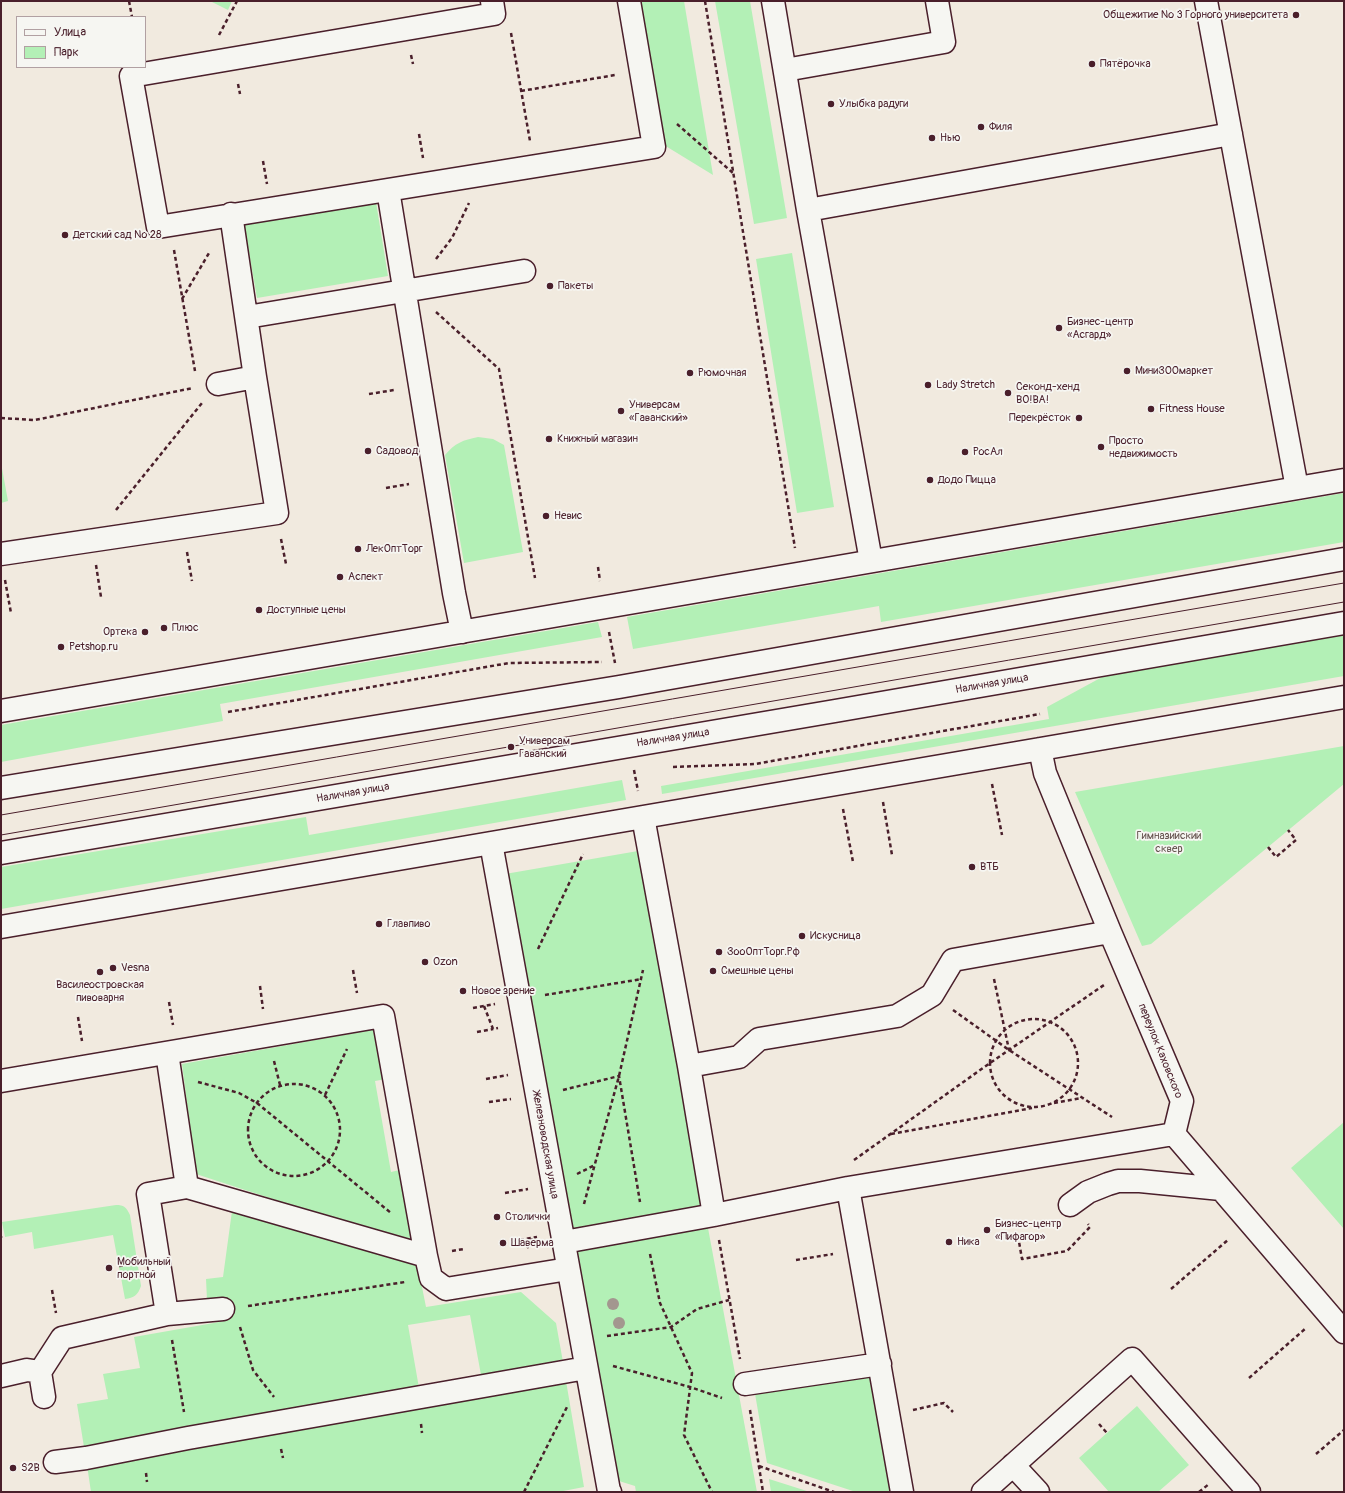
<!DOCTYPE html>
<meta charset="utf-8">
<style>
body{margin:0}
#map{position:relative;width:1345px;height:1493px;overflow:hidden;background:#f1eadf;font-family:Pangolin,sans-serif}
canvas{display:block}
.frame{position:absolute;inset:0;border:2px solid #4a1f2b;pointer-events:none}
.legend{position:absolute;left:16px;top:16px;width:130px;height:52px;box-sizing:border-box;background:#f6f6f2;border:1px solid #b1a0a2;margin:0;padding:5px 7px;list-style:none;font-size:12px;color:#4a1f2b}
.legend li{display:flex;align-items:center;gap:8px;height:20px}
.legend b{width:20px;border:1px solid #b1a0a2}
</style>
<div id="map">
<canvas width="1345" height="1493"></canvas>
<div class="frame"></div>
<ul class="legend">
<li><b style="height:5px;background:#f6f6f2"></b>Улица</li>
<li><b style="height:11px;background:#b3f0b6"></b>Парк</li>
</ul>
</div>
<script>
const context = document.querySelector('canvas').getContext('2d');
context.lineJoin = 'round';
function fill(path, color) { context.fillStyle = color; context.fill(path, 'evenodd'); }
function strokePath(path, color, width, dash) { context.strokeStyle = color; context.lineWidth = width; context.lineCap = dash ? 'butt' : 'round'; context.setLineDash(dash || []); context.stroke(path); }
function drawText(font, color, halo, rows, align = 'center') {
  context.font = font + ' Pangolin,sans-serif'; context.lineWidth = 3.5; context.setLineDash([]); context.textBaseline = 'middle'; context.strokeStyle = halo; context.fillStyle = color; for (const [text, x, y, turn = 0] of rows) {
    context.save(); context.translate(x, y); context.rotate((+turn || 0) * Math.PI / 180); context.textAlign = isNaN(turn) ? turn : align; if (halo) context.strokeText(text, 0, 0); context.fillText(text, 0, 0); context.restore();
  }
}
fill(new Path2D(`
 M 210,1 L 232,1 L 228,10 Z
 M 640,1 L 684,1 L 713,175 L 664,145 Z
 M 715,1 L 750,1 L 787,218 L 754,224 Z
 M 376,202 L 388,276 L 257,298 L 244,224 Z
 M 792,253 L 834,507 L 797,513 L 756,259 Z
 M 478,437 L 493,439 L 504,445 L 523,552 L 464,563 L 445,455 C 455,443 463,440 478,437 Z
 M 1,463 L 8,501 L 1,503 Z
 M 1344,493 L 1344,542 L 881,622 L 879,606 L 633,649 L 627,617 Z
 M 598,622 L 602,637 L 220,704 L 223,721 L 1,762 L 1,725 Z
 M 1344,634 L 1344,676 L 662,794 L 661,786 L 1049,719 L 1047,707 L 1104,676 Z
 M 1344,746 L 1344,784 L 1151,944 L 1142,946 L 1075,792 Z
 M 622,780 L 626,800 L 1,909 L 1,867 L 306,817 L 309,835 Z
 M 638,851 L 757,1492 L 636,1492 L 635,1486 L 619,1481 L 505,874 Z
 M 377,1029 L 386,1079 L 375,1081 L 391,1172 L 404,1169 L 417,1246 L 196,1174 L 182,1064 Z
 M 1344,1122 L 1344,1229 L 1291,1168 Z
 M 116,1205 C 124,1205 126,1207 130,1215 L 141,1286 C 138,1295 134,1298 125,1299 L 113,1235 L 34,1249 L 32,1232 L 5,1237 L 2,1222 Z
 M 232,1211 L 417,1262 L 426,1307 L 521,1292 L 556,1323 L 563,1362 L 481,1375 L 470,1315 L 408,1325 L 419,1388 L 84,1447 L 77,1404 L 108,1399 L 103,1374 L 140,1368 L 134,1337 L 225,1321 L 223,1309 L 207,1300 L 206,1279 L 223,1277 Z
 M 870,1370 L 892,1492 L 856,1492 L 767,1463 L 754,1388 Z
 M 566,1381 L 584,1487 L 558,1492 L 91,1492 L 87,1465 Z
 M 1137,1406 L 1189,1465 L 1158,1492 L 1109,1492 L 1079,1458 Z
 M 769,1479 L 810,1492 L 771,1492 Z`), '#b3f0b6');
const minor = new Path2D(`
 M 492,1 L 494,14 L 131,76 L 158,227 L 654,147 L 629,1
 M 773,1 L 808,210 L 871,561
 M 1206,1 L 1297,488
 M 785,70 L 944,42 L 937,1
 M 388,190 L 454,593 L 462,632
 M 808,210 L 1231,134
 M 247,317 L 524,271
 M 218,384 L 255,377
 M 1,554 L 277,513 L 255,377 L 231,214
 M 1,711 L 1344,480
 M 1040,749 L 1045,773 L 1110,932 L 1182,1101 L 1174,1134 L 1344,1332
 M 643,817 L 689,1066 L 714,1215
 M 491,843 L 609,1491 L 610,1492
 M 1,927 L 1344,697
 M 167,1053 L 187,1187 L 148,1194 L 167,1314
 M 689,1066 L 739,1057 L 759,1039 L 897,1016 L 932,995 L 953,960 L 1110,932
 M 1,1081 L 383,1016 L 426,1256 L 431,1278 L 446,1289 L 568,1269
 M 187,1187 L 426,1256
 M 848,1188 L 902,1492
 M 1070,1205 L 1088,1192 L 1108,1184 L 1118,1181 L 1140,1181 L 1221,1189
 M 564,1242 L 714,1215 L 848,1188 L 1174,1134
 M 1,1376 L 27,1370 L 40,1372
 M 745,1384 L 880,1364
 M 44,1397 L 40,1372 L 62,1338 L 167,1314 L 223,1309
 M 55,1462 L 86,1458 L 188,1438 L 586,1368
 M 1013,1465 L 1038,1492
 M 983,1492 L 1132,1359 L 1249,1492`);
const major = new Path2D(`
 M 1,788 L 619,687 L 1344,559
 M 1,853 L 835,711 L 1344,623`);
strokePath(minor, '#4a1f2b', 25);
strokePath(major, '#4a1f2b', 25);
strokePath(new Path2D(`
 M 129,1 L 132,17
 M 705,1 L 795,548
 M 511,33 L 530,141
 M 219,35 L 237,1
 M 411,55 L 413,64
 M 238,84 L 240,94
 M 521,91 L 615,75
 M 677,124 L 733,173
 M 419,134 L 423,158
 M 263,161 L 267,184
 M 174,250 L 195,371
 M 436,259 L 452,238 L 469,203
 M 182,299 L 209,253
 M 436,312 L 499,369 L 535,578
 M 369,394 L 394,390
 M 1,418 L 35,420 L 193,388
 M 386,488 L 409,484
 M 116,510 L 202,403
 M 281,539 L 286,564
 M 187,552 L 192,581
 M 96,565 L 101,597
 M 598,567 L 600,581
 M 5,580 L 11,613
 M 609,632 L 615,663
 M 228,712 L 509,663 L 602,662
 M 673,767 L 755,764 L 1040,714
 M 634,770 L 638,791
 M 992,784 L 1002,835
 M 883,802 L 892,855
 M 843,809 L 853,862
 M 1268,847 L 1276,857 L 1296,840 L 1288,830
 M 538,949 L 583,854
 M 353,970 L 357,993
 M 994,979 L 1009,1050
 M 260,986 L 263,1009
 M 545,995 L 642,979
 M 169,1002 L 173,1025
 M 484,1006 L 493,1029 L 498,1028
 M 473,1008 L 495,1004
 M 953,1010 L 1009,1050 L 1112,1117
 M 78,1017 L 82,1041
 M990 1063a44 44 0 1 1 88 0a44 44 0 1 1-88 0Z
 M 477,1032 L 493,1029
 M 274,1061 L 280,1085
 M 486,1079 L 508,1075
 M 198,1082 L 239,1093 L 257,1103 L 391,1213
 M248 1130a46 46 0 1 1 92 0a46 46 0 1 1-92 0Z
 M 563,1090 L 619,1076 L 640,1202
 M 325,1095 L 347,1049
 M 489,1102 L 511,1099
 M 1054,1103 L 1082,1098
 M 891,1134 L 1032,1108
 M 854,1160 L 990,1063 L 1104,985
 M 577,1174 L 595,1165
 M 505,1193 L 528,1189
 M 584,1204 L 619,1076 L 643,970
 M 1,1236 L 1,1238
 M 1018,1236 L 1022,1259 L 1067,1251 L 1090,1227 L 1088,1224
 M 719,1240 L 740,1359
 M 513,1241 L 537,1237
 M 527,1248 L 534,1237
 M 452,1251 L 464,1249
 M 650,1254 L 660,1303 L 692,1373 L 684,1435 L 712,1492
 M 796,1260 L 833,1254
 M 119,1266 L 132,1264
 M 1171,1289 L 1229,1239
 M 52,1290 L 56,1313
 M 248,1306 L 405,1282
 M 240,1327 L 253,1370 L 274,1397
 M 607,1336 L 671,1327 L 697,1309 L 729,1300
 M 172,1340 L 184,1412
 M 613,1366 L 690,1387 L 722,1398
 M 1249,1378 L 1306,1328
 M 750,1410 L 763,1492
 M 913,1410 L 944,1403 L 953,1412
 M 421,1424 L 422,1433
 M 1099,1424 L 1107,1433
 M 281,1449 L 283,1458
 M 1316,1454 L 1344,1430
 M 759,1466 L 834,1492
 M 146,1473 L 147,1482
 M 1159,1491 L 1159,1492
 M 524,1492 L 567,1407
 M 1199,1492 L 1209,1484`), '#4a1f2b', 2.5, [4, 3]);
strokePath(minor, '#f6f6f2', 22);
strokePath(major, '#f6f6f2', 22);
strokePath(new Path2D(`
 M 1,815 L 1344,583
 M 1,835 L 1344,602`), '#4a1f2b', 1);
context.fillStyle = '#a3978f';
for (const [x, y] of [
 [613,1304],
 [619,1323]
]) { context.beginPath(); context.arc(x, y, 6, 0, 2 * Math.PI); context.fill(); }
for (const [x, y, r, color] of [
 [1296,15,4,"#4a1f2b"],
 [1092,64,4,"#4a1f2b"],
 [831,104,4,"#4a1f2b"],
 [981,127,4,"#4a1f2b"],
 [932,138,4,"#4a1f2b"],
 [65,235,4,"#4a1f2b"],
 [550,286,4,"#4a1f2b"],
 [1059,328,4,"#4a1f2b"],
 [1127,371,4,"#4a1f2b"],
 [690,373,4,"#4a1f2b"],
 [928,385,4,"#4a1f2b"],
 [1008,393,4,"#4a1f2b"],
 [1151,409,4,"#4a1f2b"],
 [621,411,4,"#4a1f2b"],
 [1079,418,4,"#4a1f2b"],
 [549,439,4,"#4a1f2b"],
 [1101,447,4,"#4a1f2b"],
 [368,451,4,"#4a1f2b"],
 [965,452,4,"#4a1f2b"],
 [930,480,4,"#4a1f2b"],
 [546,516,4,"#4a1f2b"],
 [358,549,4,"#4a1f2b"],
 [340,577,4,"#4a1f2b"],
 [259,610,4,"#4a1f2b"],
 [164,628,4,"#4a1f2b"],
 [145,632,4,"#4a1f2b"],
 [61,647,4,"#4a1f2b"],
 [511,747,4,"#4a1f2b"],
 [972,867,4,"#4a1f2b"],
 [379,924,4,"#4a1f2b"],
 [802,936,4,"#4a1f2b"],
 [719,952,4,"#4a1f2b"],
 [425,962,4,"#4a1f2b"],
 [113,968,4,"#4a1f2b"],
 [713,971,4,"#4a1f2b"],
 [100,972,4,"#4a1f2b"],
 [463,991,4,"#4a1f2b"],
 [497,1217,4,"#4a1f2b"],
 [987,1230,4,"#4a1f2b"],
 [949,1242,4,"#4a1f2b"],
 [503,1243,4,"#4a1f2b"],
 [109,1268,4,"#4a1f2b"],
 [13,1468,4,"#4a1f2b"]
]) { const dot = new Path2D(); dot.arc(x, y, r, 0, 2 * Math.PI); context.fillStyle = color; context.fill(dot); strokePath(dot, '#f6f6f2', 1.5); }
drawText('11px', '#4a1f2b', '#f6f6f2', [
 ["Общежитие № 3 Горного университета",1288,15,"right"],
 ["Пятёрочка",1100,64],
 ["Улыбка радуги",839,104],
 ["Филя",989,127],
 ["Нью",940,138],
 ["Детский сад № 28",73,235],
 ["Пакеты",558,286],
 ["Бизнес-центр",1067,322],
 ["«Асгард»",1067,335],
 ["МиниЗООмаркет",1135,371],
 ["Рюмочная",698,373],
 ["Lady Stretch",936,385],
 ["Секонд-хенд",1016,387],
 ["ВО!ВА!",1016,400],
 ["Универсам",629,405],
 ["«Гаванский»",629,418],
 ["Fitness House",1159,409],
 ["Перекрёсток",1071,418,"right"],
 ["Книжный магазин",557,439],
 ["Просто",1109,441],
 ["недвижимость",1109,454],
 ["Садовод",376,451],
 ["РосАл",973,452],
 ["Додо Пицца",938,480],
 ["Невис",554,516],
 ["ЛекОптТорг",366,549],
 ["Аспект",348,577],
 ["Доступные цены",267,610],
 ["Плюс",172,628],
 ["Ортека",137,632,"right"],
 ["Petshop.ru",69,647],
 ["Универсам",519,741],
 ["Гаванский",519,754],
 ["ВТБ",980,867],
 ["Главпиво",387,924],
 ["Искусница",810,936],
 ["ЗооОптТорг.Рф",727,952],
 ["Ozon",433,962],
 ["Vesna",121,968],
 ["Смешные цены",721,971],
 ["Василеостровская",100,985,"center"],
 ["пивоварня",100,998,"center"],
 ["Новое зрение",471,991],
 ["Столички",505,1217],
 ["Бизнес-центр",995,1224],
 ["«Пифагор»",995,1237],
 ["Ника",957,1242],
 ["Шаверма",511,1243],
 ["Мобильный",117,1262],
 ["портной",117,1275],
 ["S2B",21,1468]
], 'left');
drawText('11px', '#4a1f2b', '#f6f6f2', [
 ["Наличная улица",992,684,-10],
 ["Наличная улица",673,738,-9],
 ["Наличная улица",353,793,-10],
 ["переулок Каховского",1160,1051,68],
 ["Железноводская улица",545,1145,80]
]);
drawText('11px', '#64534e', '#f6f6f2', [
 ["Гимназийский",1169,836],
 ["сквер",1169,849]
]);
</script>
